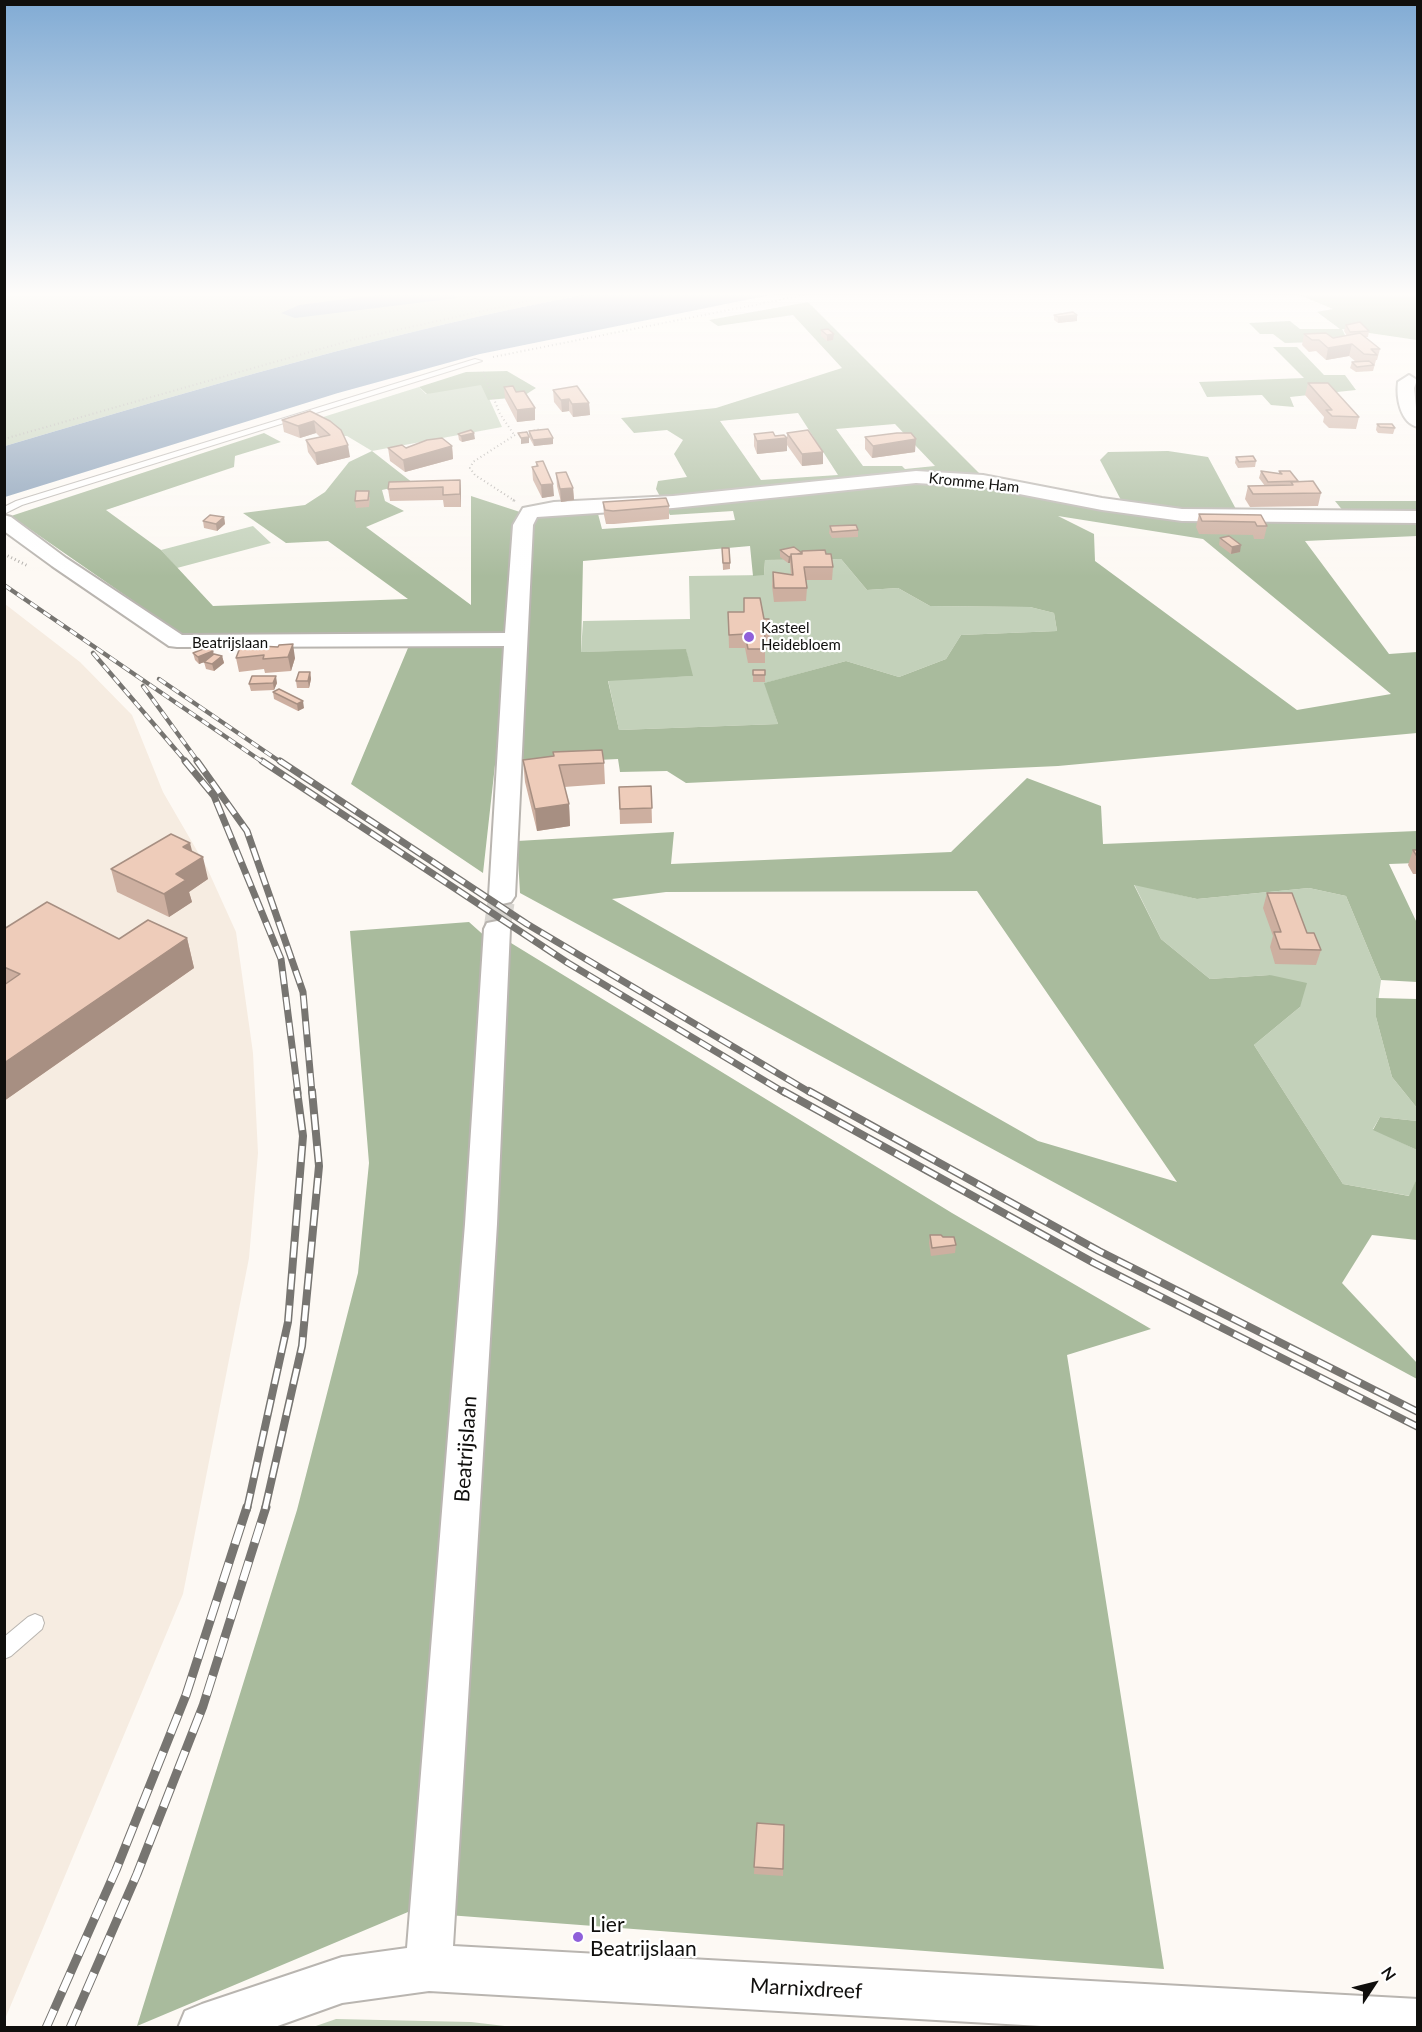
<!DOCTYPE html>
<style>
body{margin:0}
#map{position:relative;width:1422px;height:2032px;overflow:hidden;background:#fdf9f4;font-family:Lato,sans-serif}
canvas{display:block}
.frame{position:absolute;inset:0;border:6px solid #100f0d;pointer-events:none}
.north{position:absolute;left:1344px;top:1954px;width:60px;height:60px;-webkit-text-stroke:4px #fff;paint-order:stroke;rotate:55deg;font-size:16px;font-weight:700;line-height:24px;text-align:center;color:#100f0d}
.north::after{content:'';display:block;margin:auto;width:21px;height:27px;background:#100f0d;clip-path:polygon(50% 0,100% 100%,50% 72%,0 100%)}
</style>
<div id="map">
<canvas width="1422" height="2032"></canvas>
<div class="frame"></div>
<div class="north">N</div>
</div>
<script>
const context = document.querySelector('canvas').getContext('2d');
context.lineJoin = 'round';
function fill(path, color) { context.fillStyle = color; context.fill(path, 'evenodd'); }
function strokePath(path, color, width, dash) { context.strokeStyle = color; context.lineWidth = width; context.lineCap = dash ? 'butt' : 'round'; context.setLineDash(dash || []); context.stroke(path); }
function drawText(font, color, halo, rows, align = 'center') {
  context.font = font + ' Lato,sans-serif'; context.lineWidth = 4.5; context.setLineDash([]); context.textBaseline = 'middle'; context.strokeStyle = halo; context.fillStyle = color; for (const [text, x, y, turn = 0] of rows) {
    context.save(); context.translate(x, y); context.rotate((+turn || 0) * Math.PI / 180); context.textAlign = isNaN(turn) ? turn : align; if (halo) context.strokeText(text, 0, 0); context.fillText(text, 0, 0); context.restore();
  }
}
fill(new Path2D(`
 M 5,604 L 80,662 L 132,715 L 163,792 L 207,868 L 236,932 L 253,1053 L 258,1153 L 249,1258 L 183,1594 L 5,2019 Z`), '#f6ece1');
fill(new Path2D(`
 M 5,293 L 595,293 C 395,329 199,389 5,446 Z
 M 481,381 L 502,427 L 372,451 L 347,436 L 343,436 L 320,418 L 419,387 L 426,394 Z
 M 253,526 L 271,543 L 177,568 L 161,550 Z
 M 841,559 L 867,590 L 898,588 L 930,606 L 1030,607 L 1054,613 L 1057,631 L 961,635 L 946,659 L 899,677 L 846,661 L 765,683 L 778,724 L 619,730 L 608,680 L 692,676 L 686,650 L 581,652 L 583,621 L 690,619 L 689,576 L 764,575 L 765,560 Z
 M 1134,884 L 1197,899 L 1309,888 L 1346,896 L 1381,980 L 1376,1017 L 1392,1077 L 1417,1108 L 1417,1121 L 1380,1117 L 1373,1129 L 1417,1150 L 1417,1178 L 1410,1196 L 1343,1184 L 1254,1045 L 1300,1007 L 1270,975 L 1210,979 L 1161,939 Z
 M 336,2019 L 471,2022 L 513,2027 L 313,2027 Z`), '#c3d1ba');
fill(new Path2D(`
 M 1295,293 L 1417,293 L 1417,340 L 1342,329 L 1346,337 L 1317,337 L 1320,342 L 1285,343 L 1273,334 L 1260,334 L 1249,323 L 1290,321 L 1300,329 L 1340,329 L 1317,312 L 1333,309 Z
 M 808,302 L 980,474 L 1122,502 L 1100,460 L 1108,452 L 1168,451 L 1208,457 L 1237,511 L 1344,512 L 1335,501 L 1417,501 L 1417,536 L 1305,541 L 1389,654 L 1417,652 L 1417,733 L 1058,766 L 686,783 L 667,771 L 620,772 L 618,759 L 495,765 L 483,873 L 351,784 L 413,636 L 188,639 L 11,516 L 264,433 L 281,442 L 235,456 L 234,467 L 106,510 L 161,550 L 213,606 L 408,599 L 328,541 L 286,543 L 243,513 L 305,505 L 325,492 L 349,462 L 372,451 L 413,483 L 382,490 L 385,501 L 404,511 L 366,527 L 471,605 L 471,496 L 520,512 L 597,510 L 602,529 L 735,520 L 733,511 L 670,515 L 656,489 L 658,481 L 687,477 L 674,454 L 683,440 L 667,430 L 634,433 L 621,418 L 716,408 L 842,368 L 793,315 L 718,326 L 709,320 ZM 798,413 L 838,475 L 761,480 L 720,421 ZM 895,424 L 935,466 L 905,469 L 902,466 L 863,466 L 836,429 ZM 1058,516 L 1203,539 L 1391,694 L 1297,710 L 1095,561 L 1094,534 ZM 750,546 L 753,576 L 764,575 L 765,560 L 841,559 L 867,590 L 898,588 L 930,606 L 1030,607 L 1054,613 L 1057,631 L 961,635 L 946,659 L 899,677 L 846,661 L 764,683 L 778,724 L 619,730 L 608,681 L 693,676 L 686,649 L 581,652 L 583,561 Z
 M 1273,347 L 1297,347 L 1324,375 L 1345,375 L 1356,390 L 1290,397 L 1294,407 L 1271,405 L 1262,395 L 1207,397 L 1199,382 L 1304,378 Z
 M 507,371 L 536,388 L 522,397 L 488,400 L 481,385 L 427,394 L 419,387 L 466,372 Z
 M 1027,778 L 1101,806 L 1103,844 L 1417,831 L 1417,863 L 1389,864 L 1417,923 L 1417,982 L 1381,980 L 1346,896 L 1309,888 L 1197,899 L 1134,885 L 1161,939 L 1210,979 L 1270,975 L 1307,983 L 1300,1007 L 1254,1045 L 1343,1184 L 1409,1196 L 1417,1178 L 1417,1240 L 1372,1235 L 1342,1283 L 1417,1363 L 1417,1379 L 520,893 L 517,841 L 674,832 L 671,864 L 951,852 ZM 977,891 L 1177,1182 L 1038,1141 L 612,899 L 666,892 Z
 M 469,922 L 507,956 L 511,943 L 952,1213 L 1151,1329 L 1067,1355 L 1164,1969 L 408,1912 L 137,2026 L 297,1510 L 358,1273 L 369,1163 L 350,931 Z
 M 1376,998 L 1417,999 L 1417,1108 L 1392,1077 L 1376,1017 Z
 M 1380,1117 L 1417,1121 L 1417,1150 L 1373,1130 Z`), '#a9bb9d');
fill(new Path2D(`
 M 393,293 L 452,293 L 457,298 L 295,318 L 281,313 L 299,305 Z
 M 595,293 L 780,293 L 480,354 L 338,393 L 5,497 L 5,446 C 199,389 395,329 595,293 Z`), '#879eb7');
strokePath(new Path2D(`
 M 497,929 L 502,896`), '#d9d6d1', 27, [27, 14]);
const lane = new Path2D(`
 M 475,359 L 482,361 L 22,505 L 4,514 L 4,507 L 16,501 Z
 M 35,1614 L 42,1617 L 44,1623 L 42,1629 L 11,1656 L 4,1659 L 4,1637 L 28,1617 Z`);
const street = new Path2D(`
 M 1409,375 L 1417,380 L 1414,388 L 1418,427 C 1400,423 1396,397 1398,382 Z
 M 916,471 L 983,475 L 1102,498 L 1182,509 L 1418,511 L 1418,523 L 1182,521 L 1102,510 L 983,487 L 916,483 L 673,508 L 537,517 L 533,525 L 515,896 L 511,902 L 502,904 L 493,902 L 489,896 L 504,646 L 177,647 L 169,646 L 52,566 L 4,531 L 4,515 L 11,517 L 66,558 L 182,635 L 505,633 L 513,525 L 523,508 L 554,502 L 673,496 Z
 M 497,921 L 507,923 L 510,929 L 497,1224 L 453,1946 L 1418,1999 L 1418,2028 L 1076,2028 L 429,1991 L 342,2003 L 272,2028 L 178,2028 L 185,2011 L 202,2004 L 342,1957 L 407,1948 L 465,1224 L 484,929 L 487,923 Z`);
strokePath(lane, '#b9b5b0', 2);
strokePath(street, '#b9b5b0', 4);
strokePath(new Path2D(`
 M 493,357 L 814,293
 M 483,372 L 500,414 L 515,436
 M 522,433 L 541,429
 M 515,435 L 473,462 L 470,468 L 475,475 L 515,501
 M 4,439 L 352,340 L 563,293`), '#b1aeaa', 2, [1, 3]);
strokePath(new Path2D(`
 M 513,500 L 515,501
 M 4,554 L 28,566`), '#b1aeaa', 3, [1, 3]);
fill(lane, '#fff');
fill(street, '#fff');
const railFar3 = new Path2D(`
 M 4,585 L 264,763
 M 93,653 L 187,763
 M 159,679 L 282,763
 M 143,686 L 199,763`);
const railFar2 = new Path2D(`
 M 185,761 L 214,796 L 281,959 L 298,1093
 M 197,761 L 247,831 L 303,992 L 312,1093
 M 262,761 L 568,963 L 785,1093
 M 280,761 L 527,924 L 811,1093`);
const railFar1 = new Path2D(`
 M 783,1091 L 1094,1263 L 1418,1427
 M 809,1091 L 1099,1251 L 1418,1412
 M 247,1509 L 288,1322 L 303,1136 L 297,1091
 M 265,1509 L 302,1346 L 319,1166 L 312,1091`);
const rail = new Path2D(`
 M 46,2028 L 116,1870 L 186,1695 L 247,1507
 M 70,2028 L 137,1874 L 203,1706 L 266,1507`);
strokePath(railFar3, '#777571', 4.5);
strokePath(railFar2, '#777571', 7);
strokePath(railFar1, '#777571', 8);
strokePath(rail, '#777571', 9);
strokePath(railFar3, '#fff', 3, [8]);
strokePath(railFar2, '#fff', 4.5, [13]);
strokePath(railFar1, '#fff', 5, [16]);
strokePath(rail, '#fff', 7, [20]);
fill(new Path2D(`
 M 1054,315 L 1077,315 L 1077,321 L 1058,323 L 1054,320 Z
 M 1346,325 L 1369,331 L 1368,337 L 1365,337 L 1380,349 L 1377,360 L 1376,360 L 1373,371 L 1356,372 L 1350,368 L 1352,362 L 1356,362 L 1349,356 L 1326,360 L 1316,351 L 1309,352 L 1302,345 L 1304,334 L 1333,338 L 1347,336 L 1344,331 Z
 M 821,330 L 833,340 L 827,341 L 821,336 Z
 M 1308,383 L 1359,417 L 1356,429 L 1329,428 L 1323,422 L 1324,417 L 1305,395 Z
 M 504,387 L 535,420 L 517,422 L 505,399 Z
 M 553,390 L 589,403 L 590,415 L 573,417 L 569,411 L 562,412 L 554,402 Z
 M 310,411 L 350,457 L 317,465 L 308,452 L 306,440 L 320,437 L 316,433 L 300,438 L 284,432 L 282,420 Z
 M 1377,424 L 1395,428 L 1393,434 L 1378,433 L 1376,430 Z
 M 529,431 L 553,438 L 553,444 L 534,446 L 529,437 Z
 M 787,433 L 823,464 L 802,466 L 787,445 L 787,451 L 757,454 L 754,446 L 754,434 L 775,436 L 787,438 Z
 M 458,434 L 475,439 L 462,442 L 459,440 Z
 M 865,437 L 915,452 L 872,458 L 865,449 Z
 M 452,446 L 453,459 L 405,472 L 390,461 L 388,448 Z
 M 1236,457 L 1256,461 L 1255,467 L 1238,468 L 1235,463 Z
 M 536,462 L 554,496 L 542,498 L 533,480 L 532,467 L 536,467 Z
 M 1261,471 L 1279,474 L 1279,471 L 1298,481 L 1297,482 L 1321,493 L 1318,506 L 1250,507 L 1245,499 L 1248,486 L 1265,486 L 1259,478 Z
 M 556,473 L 573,488 L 574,500 L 561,502 L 557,486 Z
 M 460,480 L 461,492 L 461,507 L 444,507 L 443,500 L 390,501 L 388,489 Z
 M 370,497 L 369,507 L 356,508 L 355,501 Z
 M 603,502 L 669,506 L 669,519 L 614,524 L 606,524 L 604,515 Z
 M 1199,514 L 1261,515 L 1267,526 L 1264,539 L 1254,539 L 1253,535 L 1199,534 L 1196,527 Z
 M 224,517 L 225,524 L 217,531 L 204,528 L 203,521 Z
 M 830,526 L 858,530 L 858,537 L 832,538 L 829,533 Z
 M 1220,538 L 1240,552 L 1231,554 L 1219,545 Z
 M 722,548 L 730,563 L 730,569 L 723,570 Z
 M 780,550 L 826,554 L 833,567 L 832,580 L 806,580 L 807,588 L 806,601 L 774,602 L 772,586 L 773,572 L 791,575 L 790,563 L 788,563 L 780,557 Z
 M 728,612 L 764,619 L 770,627 L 770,641 L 765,641 L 765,663 L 748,663 L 745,648 L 729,648 Z
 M 241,645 L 295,658 L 291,671 L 265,673 L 264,669 L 239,672 L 236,658 Z
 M 193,653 L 222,656 L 224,663 L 214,671 L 206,669 L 204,662 L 199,664 L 195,660 Z
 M 753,670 L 765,670 L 765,682 L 753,682 Z
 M 310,672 L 311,679 L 309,688 L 297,688 L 296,681 Z
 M 277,683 L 274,690 L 251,691 L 249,684 Z
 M 273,692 L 304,708 L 298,711 L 274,699 Z
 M 553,752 L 604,763 L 605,784 L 564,787 L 569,804 L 570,826 L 537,831 L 525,782 L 523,760 L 554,756 Z
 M 651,786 L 652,823 L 620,824 L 619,787 Z
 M 1413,850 L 1418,850 L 1418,874 L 1413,874 L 1408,865 Z
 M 193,852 L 208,879 L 189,892 L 192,902 L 169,917 L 117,892 L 111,869 Z
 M 1267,893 L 1307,933 L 1321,950 L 1316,965 L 1275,964 L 1270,947 L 1273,936 L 1263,908 Z
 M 4,929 L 119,939 L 187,938 L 194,968 L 4,1101 Z
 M 930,1235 L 943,1237 L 956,1245 L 955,1253 L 931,1256 L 929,1243 Z
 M 757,1823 L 784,1825 L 783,1876 L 754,1874 Z`), '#cdafa0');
fill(new Path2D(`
 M 1077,315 L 1077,321 L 1058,323 L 1058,317 Z
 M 834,334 L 833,340 L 827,341 L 827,335 Z
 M 1352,344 L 1349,356 L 1326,360 L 1328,348 Z
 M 569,399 L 569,411 L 562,412 L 561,400 Z
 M 589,403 L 590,415 L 573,417 L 572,404 Z
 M 535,408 L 535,420 L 517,422 L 517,410 Z
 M 314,421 L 316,433 L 300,438 L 298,426 Z
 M 474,433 L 475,439 L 462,442 L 461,436 Z
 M 529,437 L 529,443 L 521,444 L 521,438 Z
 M 553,438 L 553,444 L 534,446 L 533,440 Z
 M 787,438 L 787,451 L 757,454 L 757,441 Z
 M 916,439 L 915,452 L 872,458 L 873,446 Z
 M 348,445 L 350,457 L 317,465 L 315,453 Z
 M 452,446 L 453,459 L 405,472 L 403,460 Z
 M 823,452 L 823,464 L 802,466 L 802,454 Z
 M 460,480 L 461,492 L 461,507 L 460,494 Z
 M 553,484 L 554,496 L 542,498 L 541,485 Z
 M 573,488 L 574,500 L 561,502 L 560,489 Z
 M 224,517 L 225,524 L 217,531 L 216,524 Z
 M 1241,545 L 1240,552 L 1231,554 L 1232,547 Z
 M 791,556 L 790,563 L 788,563 L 789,557 Z
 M 293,644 L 295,658 L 291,671 L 288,657 Z
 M 213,651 L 215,658 L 199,664 L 198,657 Z
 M 222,656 L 224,663 L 214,671 L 212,664 Z
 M 310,672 L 311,679 L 309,688 L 308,681 Z
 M 276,676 L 277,683 L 274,690 L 273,683 Z
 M 303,701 L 304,708 L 298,711 L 297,704 Z
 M 569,804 L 570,826 L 537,831 L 535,809 Z
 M 190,843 L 195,862 L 203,857 L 208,879 L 189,892 L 192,902 L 169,917 L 164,894 L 176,874 L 183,847 Z
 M 187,938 L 194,968 L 4,1101 L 4,1063 Z`), '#a78f82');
const building = new Path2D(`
 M 1073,312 L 1077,315 L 1058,317 L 1054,315 Z
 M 1360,322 L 1369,331 L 1350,332 L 1346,325 Z
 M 828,329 L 834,334 L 827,335 L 821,330 Z
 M 1326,333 L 1333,338 L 1360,333 L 1380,349 L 1371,349 L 1377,355 L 1364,354 L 1352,344 L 1328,348 L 1319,340 L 1312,340 L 1304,334 Z
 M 1369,361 L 1374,365 L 1357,367 L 1352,362 Z
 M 1308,383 L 1328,383 L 1359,417 L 1332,416 L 1326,410 L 1332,410 Z
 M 513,386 L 516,392 L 524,391 L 535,408 L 517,410 L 504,387 Z
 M 577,386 L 589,403 L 572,404 L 569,399 L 561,400 L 553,390 Z
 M 310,411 L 330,421 L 341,430 L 348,445 L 315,453 L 306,440 L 330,435 L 314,421 L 298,426 L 282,420 Z
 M 1377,424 L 1392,424 L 1395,428 L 1380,427 Z
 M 548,429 L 553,438 L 533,440 L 529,431 Z
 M 471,430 L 474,433 L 461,436 L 458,434 Z
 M 808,430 L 823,452 L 802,454 L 787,433 Z
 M 527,432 L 529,437 L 521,438 L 518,433 Z
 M 773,432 L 775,436 L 784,435 L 787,438 L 757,441 L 754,434 Z
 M 897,433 L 911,433 L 916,439 L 873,446 L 865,437 Z
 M 442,438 L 452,446 L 403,460 L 388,448 L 402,445 L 406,448 L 427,440 Z
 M 1253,456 L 1256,461 L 1239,462 L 1236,457 Z
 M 543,461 L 553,484 L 541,485 L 532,467 L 538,466 L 536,462 Z
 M 1261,471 L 1282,474 L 1279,471 L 1290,471 L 1298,481 L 1268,482 Z
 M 566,472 L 573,488 L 560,489 L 556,473 Z
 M 460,480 L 460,494 L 443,495 L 443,487 L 388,489 L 389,482 Z
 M 1313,481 L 1321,493 L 1253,494 L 1248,486 L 1293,485 L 1291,482 Z
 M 356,491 L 369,491 L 368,500 L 355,501 Z
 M 666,498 L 669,506 L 613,511 L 605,510 L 603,502 Z
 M 1199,514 L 1261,515 L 1267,526 L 1257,526 L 1255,522 L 1202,521 Z
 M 210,515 L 224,517 L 216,524 L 203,521 Z
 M 856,525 L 858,530 L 832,532 L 830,526 Z
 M 1229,536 L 1241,545 L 1232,547 L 1220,538 Z
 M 794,547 L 802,553 L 797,554 L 791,554 L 791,556 L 789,557 L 780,550 Z
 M 722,548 L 729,548 L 730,563 L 723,563 Z
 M 825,550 L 826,554 L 831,554 L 833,567 L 804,567 L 807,588 L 774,588 L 773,572 L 793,575 L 791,554 L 802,554 L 802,551 Z
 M 744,598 L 760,598 L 764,619 L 769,619 L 770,627 L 764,627 L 766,649 L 748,649 L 745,634 L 729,635 L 728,612 L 744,612 Z
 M 293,644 L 288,657 L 263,659 L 264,655 L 236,658 L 241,645 L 278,647 L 279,645 Z
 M 208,647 L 213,651 L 198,657 L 193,653 Z
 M 214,654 L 222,656 L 212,664 L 204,662 Z
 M 753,670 L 765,670 L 765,675 L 753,675 Z
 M 299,672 L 310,672 L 308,681 L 296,681 Z
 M 252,676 L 276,676 L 273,683 L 249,684 Z
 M 279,689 L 303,701 L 297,704 L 273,692 Z
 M 602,750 L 604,763 L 559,765 L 569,804 L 535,809 L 523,760 L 554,756 L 553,752 Z
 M 651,786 L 652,808 L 620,809 L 619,787 Z
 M 171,834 L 190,843 L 183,847 L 203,857 L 176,874 L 186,880 L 164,894 L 111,869 Z
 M 1413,850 L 1418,850 L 1418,858 Z
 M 1267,893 L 1292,893 L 1307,933 L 1314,933 L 1321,950 L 1280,949 L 1274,932 L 1281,932 Z
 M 47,902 L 119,939 L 148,920 L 187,938 L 4,1063 L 4,985 L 20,974 L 4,967 L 4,929 Z
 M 930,1235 L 941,1235 L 943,1237 L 954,1237 L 956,1245 L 932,1248 Z
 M 757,1823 L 784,1825 L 783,1869 L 754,1867 Z`);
fill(building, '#eeccba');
strokePath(building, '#a78f82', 1.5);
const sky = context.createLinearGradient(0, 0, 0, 577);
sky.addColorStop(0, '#81abd4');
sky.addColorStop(0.51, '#fefcfa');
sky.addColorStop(1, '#fefcfa00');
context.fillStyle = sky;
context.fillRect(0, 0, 1422, 577);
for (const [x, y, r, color] of [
 [749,637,6,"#8f60da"],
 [578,1937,6,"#8f60da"]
]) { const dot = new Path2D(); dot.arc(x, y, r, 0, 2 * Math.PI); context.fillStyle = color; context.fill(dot); strokePath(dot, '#fff', 2); }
drawText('15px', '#100f0d', '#fff', [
 ["Kromme Ham",974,483,6],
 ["Beatrijslaan",230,643]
]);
drawText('15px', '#100f0d', '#fff', [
 ["Kasteel",761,628],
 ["Heidebloem",761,645]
], 'left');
drawText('21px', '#100f0d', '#fff', [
 ["Beatrijslaan",466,1449,-86],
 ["Marnixdreef",806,1989,3]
]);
drawText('21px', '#100f0d', '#fff', [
 ["Lier",590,1925],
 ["Beatrijslaan",590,1949]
], 'left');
</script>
